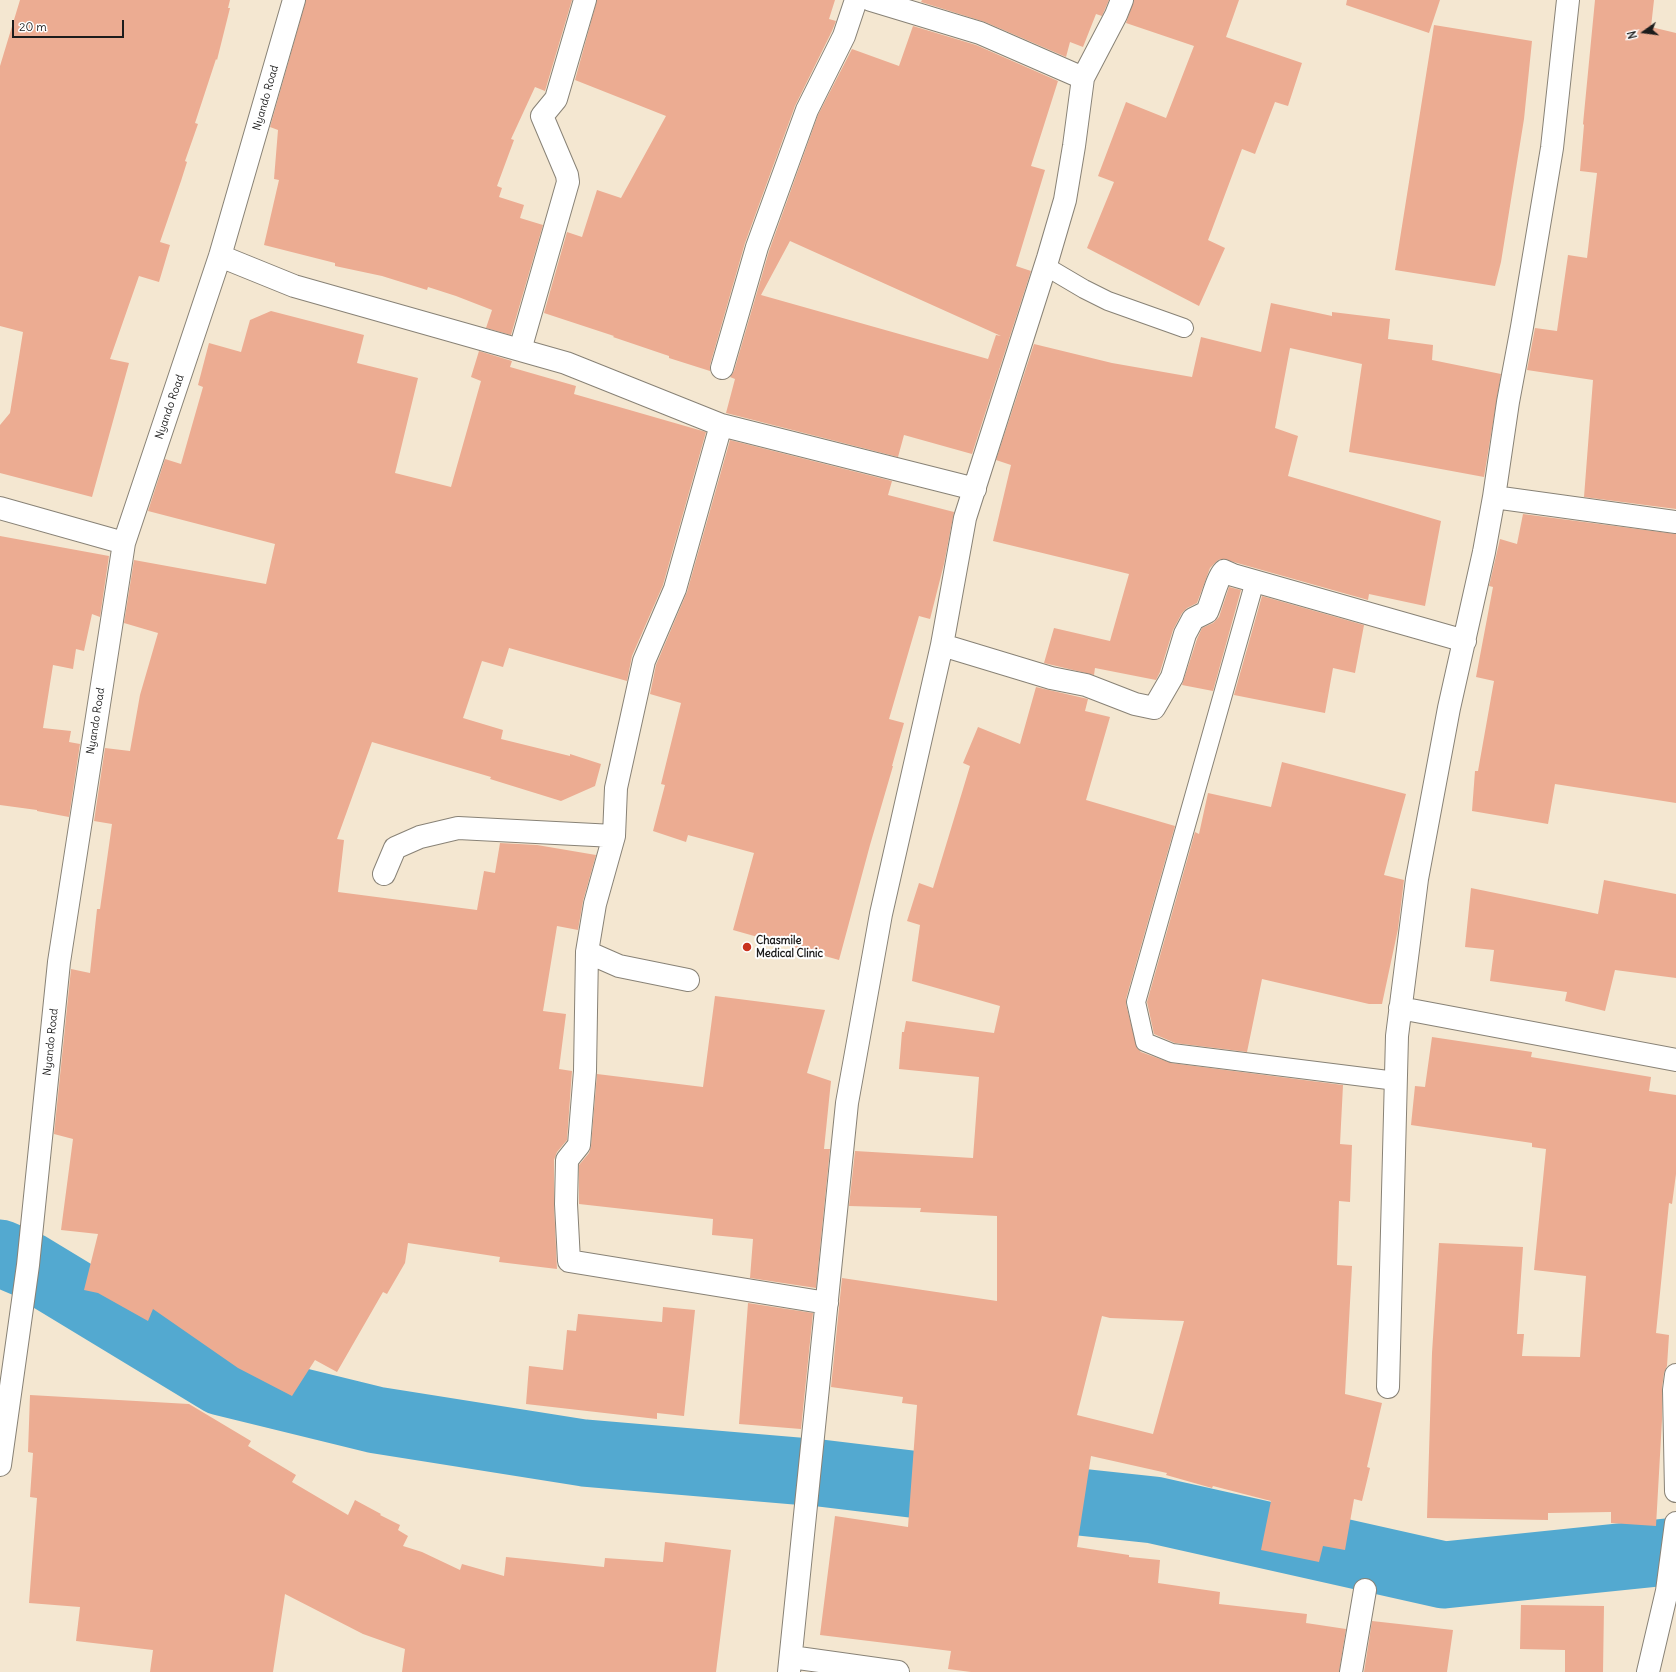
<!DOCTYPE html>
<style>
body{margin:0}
#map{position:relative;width:1676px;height:1672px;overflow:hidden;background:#f4e7d1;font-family:Delius,sans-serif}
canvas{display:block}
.north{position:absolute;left:1624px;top:12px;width:40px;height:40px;-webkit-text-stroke:3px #fff;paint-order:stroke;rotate:256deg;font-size:11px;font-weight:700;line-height:16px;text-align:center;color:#1c1c1c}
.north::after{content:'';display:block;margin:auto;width:14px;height:18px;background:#1c1c1c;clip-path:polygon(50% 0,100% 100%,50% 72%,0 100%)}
.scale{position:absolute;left:12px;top:20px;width:112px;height:18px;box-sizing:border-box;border:2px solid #1c1c1c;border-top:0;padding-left:5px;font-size:12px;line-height:14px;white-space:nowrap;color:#1c1c1c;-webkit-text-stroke:3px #fff;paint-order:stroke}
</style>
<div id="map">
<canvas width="1676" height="1672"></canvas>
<div class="north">N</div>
<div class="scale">20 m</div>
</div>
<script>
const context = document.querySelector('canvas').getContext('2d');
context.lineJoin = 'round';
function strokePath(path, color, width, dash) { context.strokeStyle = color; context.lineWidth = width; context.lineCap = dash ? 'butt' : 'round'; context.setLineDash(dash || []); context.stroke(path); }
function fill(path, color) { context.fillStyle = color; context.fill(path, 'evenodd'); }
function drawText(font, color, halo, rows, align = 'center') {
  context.font = font + ' Delius,sans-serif'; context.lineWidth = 4; context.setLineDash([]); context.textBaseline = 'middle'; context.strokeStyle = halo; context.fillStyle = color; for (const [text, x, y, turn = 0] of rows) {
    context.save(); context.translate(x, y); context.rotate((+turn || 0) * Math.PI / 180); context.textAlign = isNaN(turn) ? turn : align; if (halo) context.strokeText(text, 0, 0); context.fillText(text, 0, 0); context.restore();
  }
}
strokePath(new Path2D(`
 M 0,1253 L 28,1265 L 221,1382 L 376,1420 L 584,1453 L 820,1473 L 911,1484 L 1154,1510 L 1444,1575 L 1676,1551`), '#53a9d0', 67);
fill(new Path2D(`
 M 20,0 L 230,0 L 228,8 L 230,8 L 217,60 L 216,59 L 195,123 L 198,124 L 185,161 L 187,162 L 181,181 L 160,242 L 170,245 L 159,282 L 139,276 L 110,359 L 129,363 L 92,497 L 0,473 L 0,425 L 10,413 L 23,332 L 0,326 L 0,66 Z
 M 306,0 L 572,0 L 545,91 L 535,87 L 511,139 L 514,140 L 497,186 L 502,188 L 499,197 L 524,205 L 520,218 L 543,225 L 511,335 L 486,328 L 492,310 L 456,296 L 428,287 L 427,290 L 382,276 L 335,266 L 335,263 L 264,245 L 279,180 L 274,179 L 278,130 L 270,127 Z
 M 597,0 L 835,0 L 829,19 L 836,21 L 832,31 L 795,106 L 745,243 L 710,365 L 710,371 L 669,358 L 669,356 L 613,337 L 614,336 L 544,313 L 567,232 L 582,237 L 597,190 L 621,198 L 666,116 L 575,80 Z
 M 922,0 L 1109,0 L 1102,16 L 1096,14 L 1083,47 L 1070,42 L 1066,57 L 985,22 L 921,2 Z
 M 1134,0 L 1239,0 L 1226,37 L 1302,63 L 1288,106 L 1275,102 L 1255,154 L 1242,149 L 1208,240 L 1225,248 L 1199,306 L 1087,248 L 1114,182 L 1098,176 L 1126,102 L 1166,118 L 1194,46 L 1126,23 Z
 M 1347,0 L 1440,0 L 1429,33 L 1346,5 Z
 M 1595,0 L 1654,0 L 1651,27 L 1676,33 L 1676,509 L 1584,497 L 1593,380 L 1527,370 L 1535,328 L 1557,331 L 1568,255 L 1587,258 L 1597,173 L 1580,171 L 1584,125 L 1583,124 Z
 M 1434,25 L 1532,41 L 1524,119 L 1501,262 L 1495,286 L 1395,270 Z
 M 913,26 L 976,45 L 1058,81 L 1031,166 L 1045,170 L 1016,266 L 1031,271 L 972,454 L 904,435 L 898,457 L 726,413 L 735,379 L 730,377 L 734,371 L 769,251 L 818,115 L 852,49 L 899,66 ZM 790,241 L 1001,336 L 996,335 L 988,359 L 761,295 Z
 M 1271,303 L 1332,316 L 1332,312 L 1390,319 L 1388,339 L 1433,345 L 1432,360 L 1501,374 L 1484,477 L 1349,452 L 1362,364 L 1290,348 L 1275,428 L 1298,436 L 1288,476 L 1441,521 L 1425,606 L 1369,594 L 1368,600 L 1223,559 L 1218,560 L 1210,568 L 1197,603 L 1187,608 L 1182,613 L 1173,630 L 1160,672 L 1156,680 L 1095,668 L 1094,675 L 1044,663 L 1054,628 L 1110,641 L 1129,574 L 993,541 L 1011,465 L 996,460 L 1034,344 L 1112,363 L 1192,377 L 1201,337 L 1261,352 Z
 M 271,311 L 364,335 L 357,363 L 418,378 L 395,473 L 451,487 L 481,381 L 471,377 L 479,351 L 512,361 L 510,367 L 576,386 L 574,394 L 706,432 L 663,585 L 632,656 L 627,681 L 509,648 L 503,667 L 482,661 L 463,718 L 503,730 L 501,739 L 570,756 L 570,754 L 601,764 L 595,786 L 561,801 L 490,779 L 491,777 L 372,742 L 337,839 L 344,840 L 338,892 L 477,910 L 484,871 L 495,873 L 500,843 L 537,845 L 596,855 L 583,901 L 578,930 L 557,926 L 543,1011 L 566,1014 L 559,1069 L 572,1071 L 567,1140 L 557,1152 L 554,1160 L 554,1205 L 557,1269 L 499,1262 L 500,1257 L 408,1243 L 405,1263 L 387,1294 L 383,1292 L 337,1372 L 315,1360 L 292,1396 L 238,1368 L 153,1309 L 148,1321 L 98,1293 L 84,1290 L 98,1234 L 61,1230 L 73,1139 L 54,1134 L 71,969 L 90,973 L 97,909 L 100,909 L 112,824 L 94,821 L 105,748 L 130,751 L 140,695 L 158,633 L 124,623 L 134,560 L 266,584 L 275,544 L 148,511 L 165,459 L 181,464 L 203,387 L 198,385 L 209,343 L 241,352 L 250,320 Z
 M 730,440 L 892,481 L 888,495 L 954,512 L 944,564 L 930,619 L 919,616 L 889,719 L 904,723 L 892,766 L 893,766 L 870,845 L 839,960 L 733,930 L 754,853 L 688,835 L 686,842 L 653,831 L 665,785 L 661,784 L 681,703 L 650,694 L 656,665 L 687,592 Z
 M 1523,514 L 1676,534 L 1676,803 L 1555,784 L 1548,824 L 1472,811 L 1475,771 L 1478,771 L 1494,681 L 1476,677 L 1493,587 L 1489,586 L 1500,539 L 1517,544 Z
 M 0,536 L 109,556 L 100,617 L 92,614 L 84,651 L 76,649 L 73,669 L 53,665 L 43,728 L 71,731 L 69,742 L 80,744 L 69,817 L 37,811 L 37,810 L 0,805 Z
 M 1229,587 L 1241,590 L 1213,691 L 1182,685 L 1197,639 L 1202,628 L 1213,623 L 1219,617 Z
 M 1262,596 L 1364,625 L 1355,673 L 1333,668 L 1325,713 L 1234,695 Z
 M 1036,687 L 1088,699 L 1085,711 L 1110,717 L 1086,800 L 1175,826 L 1126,999 L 1126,1004 L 1137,1048 L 1141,1052 L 1171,1063 L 1343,1085 L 1340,1144 L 1352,1145 L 1350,1202 L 1339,1201 L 1337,1265 L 1352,1266 L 1345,1394 L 1382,1403 L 1367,1467 L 1370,1468 L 1362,1501 L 1354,1499 L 1345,1550 L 1323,1546 L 1319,1562 L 1261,1550 L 1271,1501 L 1213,1486 L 1212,1488 L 1166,1475 L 1167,1473 L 1091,1456 L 1077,1547 L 1129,1555 L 1129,1557 L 1160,1560 L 1158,1583 L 1220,1592 L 1219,1604 L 1307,1614 L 1306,1623 L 1346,1629 L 1339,1672 L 971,1672 L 948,1669 L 951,1651 L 820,1635 L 835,1516 L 908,1527 L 917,1405 L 902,1403 L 903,1397 L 831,1387 L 842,1278 L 997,1301 L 997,1216 L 920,1212 L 921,1208 L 849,1206 L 855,1151 L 973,1158 L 979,1077 L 899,1069 L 902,1032 L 904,1032 L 906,1021 L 994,1033 L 1000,1006 L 912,981 L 920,925 L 907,921 L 919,883 L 933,888 L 970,766 L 963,763 L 978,727 L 1020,744 ZM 1102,1316 L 1110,1318 L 1184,1321 L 1153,1434 L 1077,1415 Z
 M 1282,762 L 1406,794 L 1384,875 L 1404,880 L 1398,929 L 1382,1004 L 1369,1004 L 1262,979 L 1247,1052 L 1175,1043 L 1154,1034 L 1147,1002 L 1195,832 L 1199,834 L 1208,793 L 1271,807 Z
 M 1604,880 L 1676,894 L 1676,978 L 1615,970 L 1605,1011 L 1565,1001 L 1567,992 L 1490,981 L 1494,950 L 1465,947 L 1471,888 L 1598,914 Z
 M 715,996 L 825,1010 L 807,1073 L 831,1081 L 824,1149 L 830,1149 L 816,1288 L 750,1278 L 753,1239 L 712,1235 L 713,1219 L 579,1204 L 579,1165 L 589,1153 L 591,1146 L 597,1074 L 703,1087 Z
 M 1432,1037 L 1532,1052 L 1531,1057 L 1651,1077 L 1649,1091 L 1676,1095 L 1676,1174 L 1672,1204 L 1669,1203 L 1656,1333 L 1669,1335 L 1667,1366 L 1664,1373 L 1662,1388 L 1662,1420 L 1656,1526 L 1611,1523 L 1611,1512 L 1548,1513 L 1548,1520 L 1427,1518 L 1432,1353 L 1439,1243 L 1523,1247 L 1517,1334 L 1524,1334 L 1522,1356 L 1580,1357 L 1586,1276 L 1534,1270 L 1546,1149 L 1532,1147 L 1532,1143 L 1411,1125 L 1415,1086 L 1425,1087 Z
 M 748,1303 L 813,1313 L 801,1429 L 739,1424 Z
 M 663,1307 L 695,1310 L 684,1416 L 657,1413 L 657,1419 L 526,1404 L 529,1366 L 563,1370 L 567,1330 L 576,1331 L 578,1314 L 662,1322 Z
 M 30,1395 L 189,1404 L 251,1441 L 248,1446 L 296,1475 L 292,1482 L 348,1515 L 355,1500 L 381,1514 L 380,1515 L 400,1525 L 398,1530 L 408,1536 L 403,1546 L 422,1552 L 460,1570 L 462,1564 L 504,1576 L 506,1557 L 604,1567 L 605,1558 L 663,1562 L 665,1542 L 731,1550 L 716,1672 L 402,1672 L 405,1649 L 363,1634 L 285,1594 L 273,1672 L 150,1672 L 153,1650 L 76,1641 L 80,1607 L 29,1603 L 37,1498 L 30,1497 L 33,1453 L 28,1452 Z
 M 1521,1605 L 1604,1606 L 1603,1672 L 1565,1672 L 1565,1650 L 1520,1649 Z
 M 1372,1621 L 1453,1630 L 1447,1672 L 1364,1672 Z`), '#ecac92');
const service = new Path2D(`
 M 1045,266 L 1084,289 L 1108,301 L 1184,328
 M 1255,581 L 1136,1002 L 1145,1042 L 1172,1053 L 1396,1081`);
const minor = new Path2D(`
 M 871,0 L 980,33 L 1083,78
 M 220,256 L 294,286 L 566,363 L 721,425 L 975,489
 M 520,350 L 568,182 L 567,175 L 542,116 L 556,99 L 585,0
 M 722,368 L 757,247 L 807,110 L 844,36 L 856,0
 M 1494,497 L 1508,402 L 1522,327 L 1552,148 L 1568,0
 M 0,508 L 124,543
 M 942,645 L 1051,678 L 1086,685 L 1135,704 L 1154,708 L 1172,677 L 1185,634 L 1193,619 L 1207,612 C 1212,601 1217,578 1224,571 L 1233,575 L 1465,641
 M 614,836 L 595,904 L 587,952 L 619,966 L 688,980
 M 384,874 L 395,848 L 420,837 L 458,828 L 614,836 L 616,788 L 644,661 L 675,589 L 721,425
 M 587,952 L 585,1071 L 579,1145 L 567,1160 L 566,1204 L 569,1261 L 827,1303
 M 1400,1008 L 1676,1060
 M 1676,1375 L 1674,1390 L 1676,1491
 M 1388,1387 L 1397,1036 L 1417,879 L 1449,708 L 1484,552 L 1494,497 L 1676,522
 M 0,1465 L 28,1265 L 59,962 L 124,543 L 220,256 L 294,0
 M 791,1657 L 898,1672
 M 789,1672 L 847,1103 L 881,914 L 942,645 L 965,518 L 1048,258 L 1065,200 L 1074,146 L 1083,78 L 1116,15 L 1122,0
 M 1351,1672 L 1365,1590
 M 1648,1672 L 1667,1591 L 1676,1523`);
strokePath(service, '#888276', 20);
strokePath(minor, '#888276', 24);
strokePath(service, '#fff', 18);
strokePath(minor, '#fff', 22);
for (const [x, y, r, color] of [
 [747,947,5,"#c8321e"]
]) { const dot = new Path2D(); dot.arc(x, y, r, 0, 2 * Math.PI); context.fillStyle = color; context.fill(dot); strokePath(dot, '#fff', 1.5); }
drawText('11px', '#1c1c1c', '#fff', [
 ["Nyando Road",266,98,-74],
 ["Nyando Road",170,407,-71],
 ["Nyando Road",96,721,-81],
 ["Nyando Road",51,1042,-84]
]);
drawText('bold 11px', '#1c1c1c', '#fff', [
 ["Chasmile",756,941],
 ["Medical Clinic",756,954]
], 'left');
</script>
